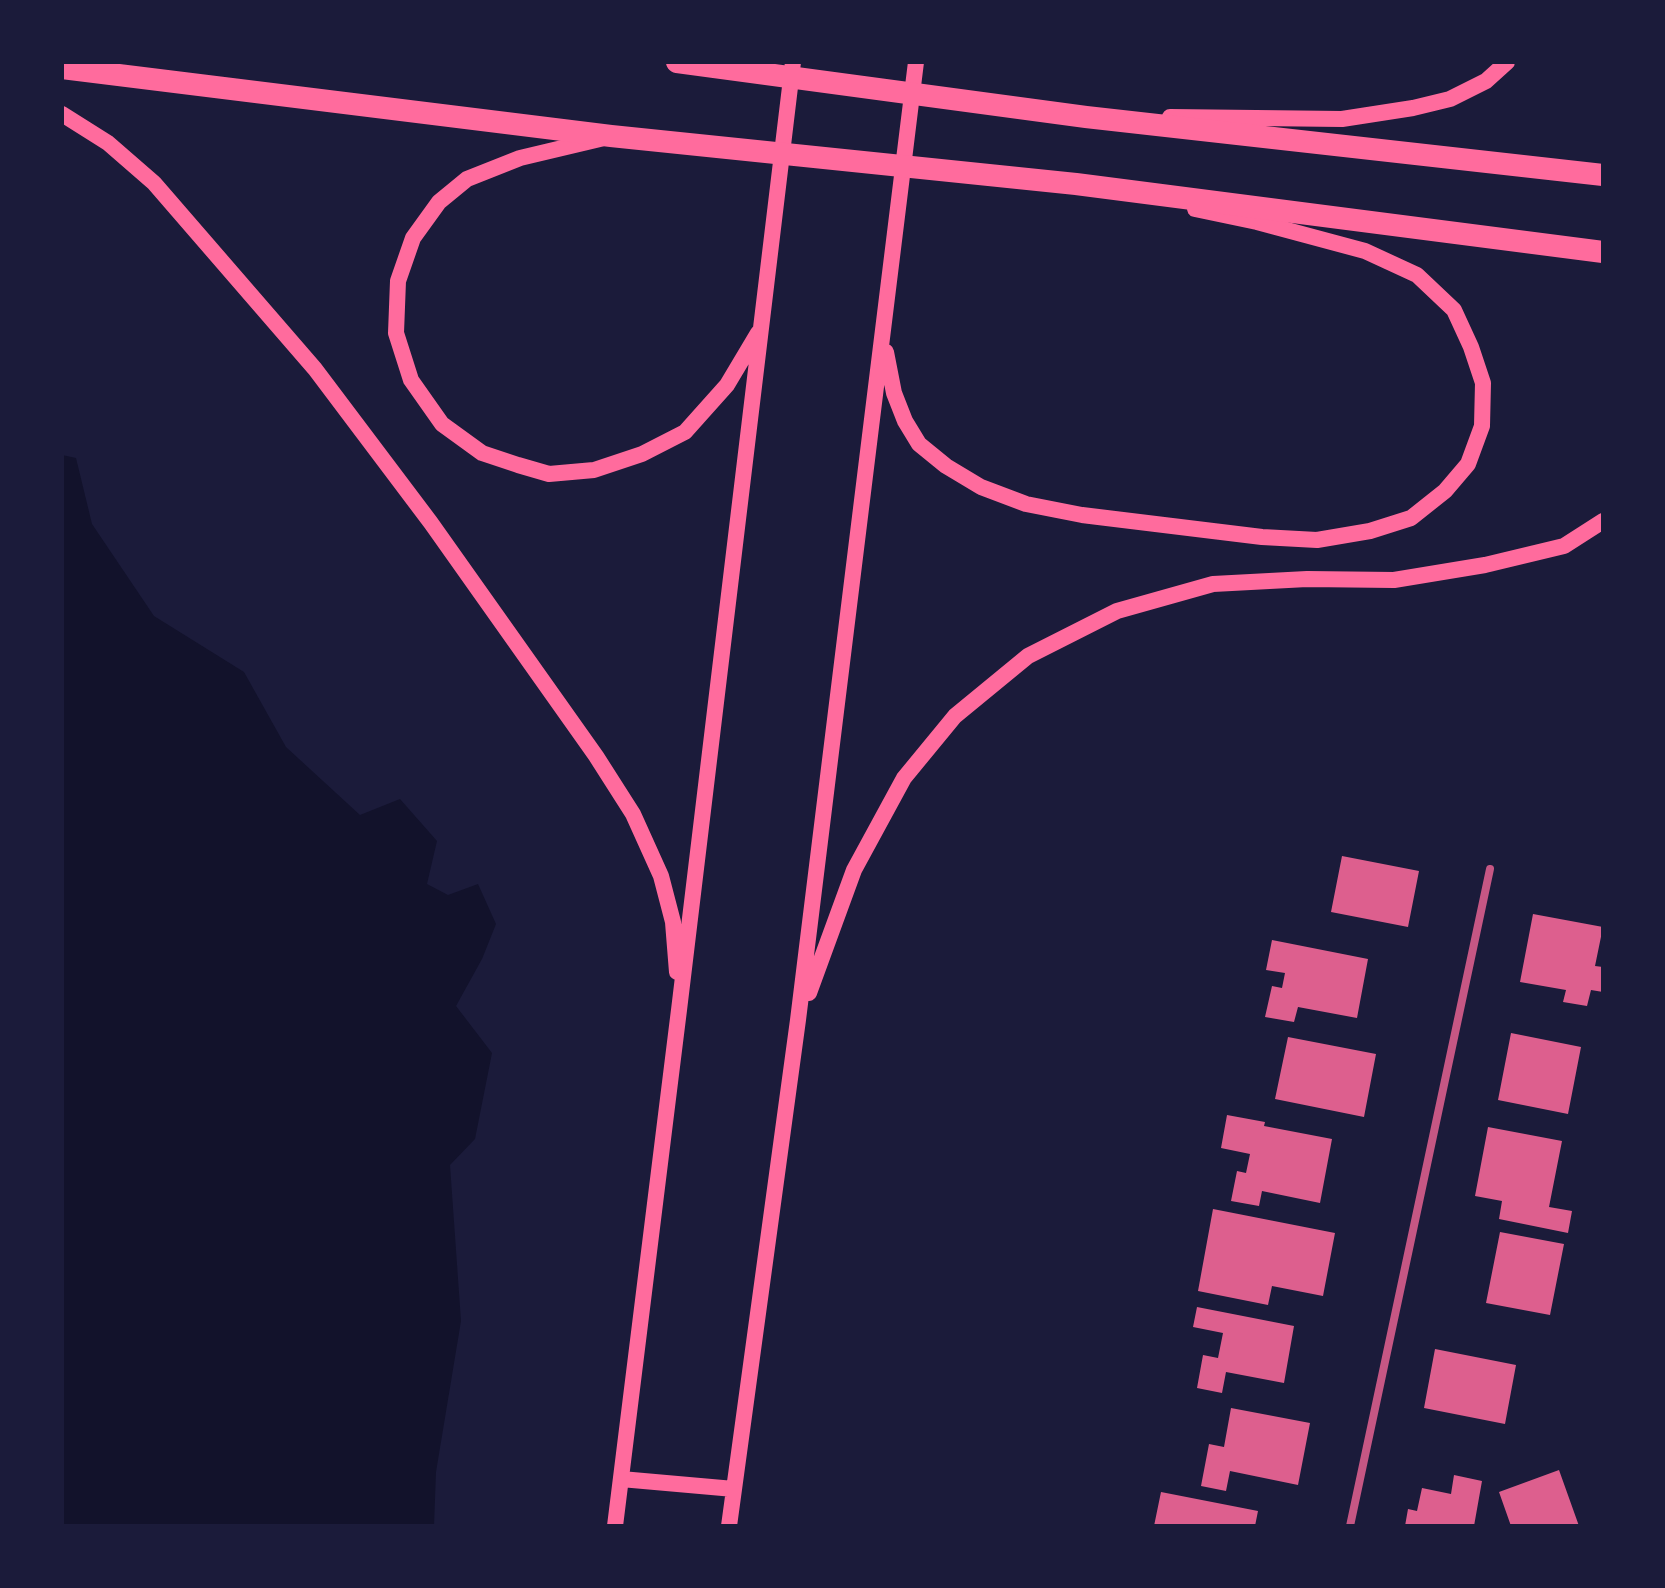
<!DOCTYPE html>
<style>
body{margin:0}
#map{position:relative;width:1665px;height:1588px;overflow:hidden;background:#1b1b3a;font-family:Bitter,serif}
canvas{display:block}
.frame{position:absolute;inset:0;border:64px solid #1b1b3a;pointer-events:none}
</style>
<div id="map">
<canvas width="1665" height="1588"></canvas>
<div class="frame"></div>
</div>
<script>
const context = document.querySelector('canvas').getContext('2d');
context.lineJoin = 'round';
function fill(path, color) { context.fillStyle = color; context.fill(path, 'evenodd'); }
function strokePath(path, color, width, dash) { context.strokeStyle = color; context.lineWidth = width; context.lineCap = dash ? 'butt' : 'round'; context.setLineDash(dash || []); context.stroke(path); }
fill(new Path2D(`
 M 62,455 L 76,458 L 92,524 L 154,616 L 244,672 L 286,747 L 360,815 L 400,799 L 437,841 L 427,884 L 448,895 L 478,884 L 496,924 L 482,959 L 456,1006 L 492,1053 L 475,1139 L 450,1165 L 461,1321 L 436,1472 L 434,1526 L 62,1526 Z`), '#12122b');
fill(new Path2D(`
 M 1342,856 L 1419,871 L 1408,927 L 1331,912 Z
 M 1533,914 L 1603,927 L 1595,966 L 1603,967 L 1603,992 L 1591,990 L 1587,1006 L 1563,1002 L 1566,990 L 1520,982 Z
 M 1272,940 L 1368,959 L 1357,1018 L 1298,1007 L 1294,1022 L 1265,1017 L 1272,986 L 1282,988 L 1285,973 L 1266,970 Z
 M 1511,1033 L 1581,1047 L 1568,1114 L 1498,1100 Z
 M 1288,1037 L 1376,1054 L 1364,1117 L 1275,1099 Z
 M 1227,1115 L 1265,1122 L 1264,1126 L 1332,1139 L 1320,1203 L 1262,1191 L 1259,1206 L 1231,1201 L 1237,1171 L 1246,1173 L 1250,1154 L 1221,1148 Z
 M 1488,1127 L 1562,1141 L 1549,1207 L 1572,1211 L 1568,1233 L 1499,1219 L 1502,1201 L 1475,1196 Z
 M 1213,1209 L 1335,1233 L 1323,1296 L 1272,1286 L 1268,1305 L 1198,1291 Z
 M 1500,1232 L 1564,1244 L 1550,1315 L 1486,1303 Z
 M 1197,1307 L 1294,1326 L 1284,1383 L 1226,1372 L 1222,1393 L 1197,1388 L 1203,1355 L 1218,1358 L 1223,1333 L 1193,1327 Z
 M 1435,1349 L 1516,1365 L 1505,1424 L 1424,1408 Z
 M 1231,1408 L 1310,1423 L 1298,1485 L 1230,1471 L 1226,1491 L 1201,1486 L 1209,1444 L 1224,1447 Z
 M 1559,1470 L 1579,1526 L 1511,1526 L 1499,1492 Z
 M 1454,1475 L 1482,1481 L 1474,1526 L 1405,1526 L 1408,1509 L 1417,1511 L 1422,1488 L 1451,1494 Z
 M 1161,1492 L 1258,1511 L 1255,1526 L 1154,1526 Z`), '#dd5f8e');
strokePath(new Path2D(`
 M 1350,1526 L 1490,869`), '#c65784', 8);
strokePath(new Path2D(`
 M 62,114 L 108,143 L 154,183 L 315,369 L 431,523 L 596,756 L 633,814 L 661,876 L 673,922 L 677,972
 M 1170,117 L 1342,119 L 1413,108 L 1450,99 L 1486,81 L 1507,62
 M 600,139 L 520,158 L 467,179 L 439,202 L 413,238 L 398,281 L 396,333 L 411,380 L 442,424 L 482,453 L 518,465 L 549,474 L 594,470 L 642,454 L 685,432 L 727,385 L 758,333
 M 886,352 L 894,393 L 905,421 L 919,444 L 946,466 L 981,487 L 1026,504 L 1082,515 L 1262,537 L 1317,540 L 1370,531 L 1411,518 L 1445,491 L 1468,464 L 1482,426 L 1483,383 L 1471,347 L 1454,310 L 1417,275 L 1365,251 L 1257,222 L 1195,209
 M 809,993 L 854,870 L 904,778 L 955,716 L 1028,656 L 1117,611 L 1213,584 L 1307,579 L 1394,580 L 1485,565 L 1564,546 L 1603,521
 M 621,1479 L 734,1489
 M 615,1526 L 679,1010 L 793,62
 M 729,1526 L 798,1020 L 916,62`), '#ff6b9d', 16);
strokePath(new Path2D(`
 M 677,62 L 1086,117 L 1603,175
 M 62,68 L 611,136 L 1076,184 L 1603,252`), '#ff6b9d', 22);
</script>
